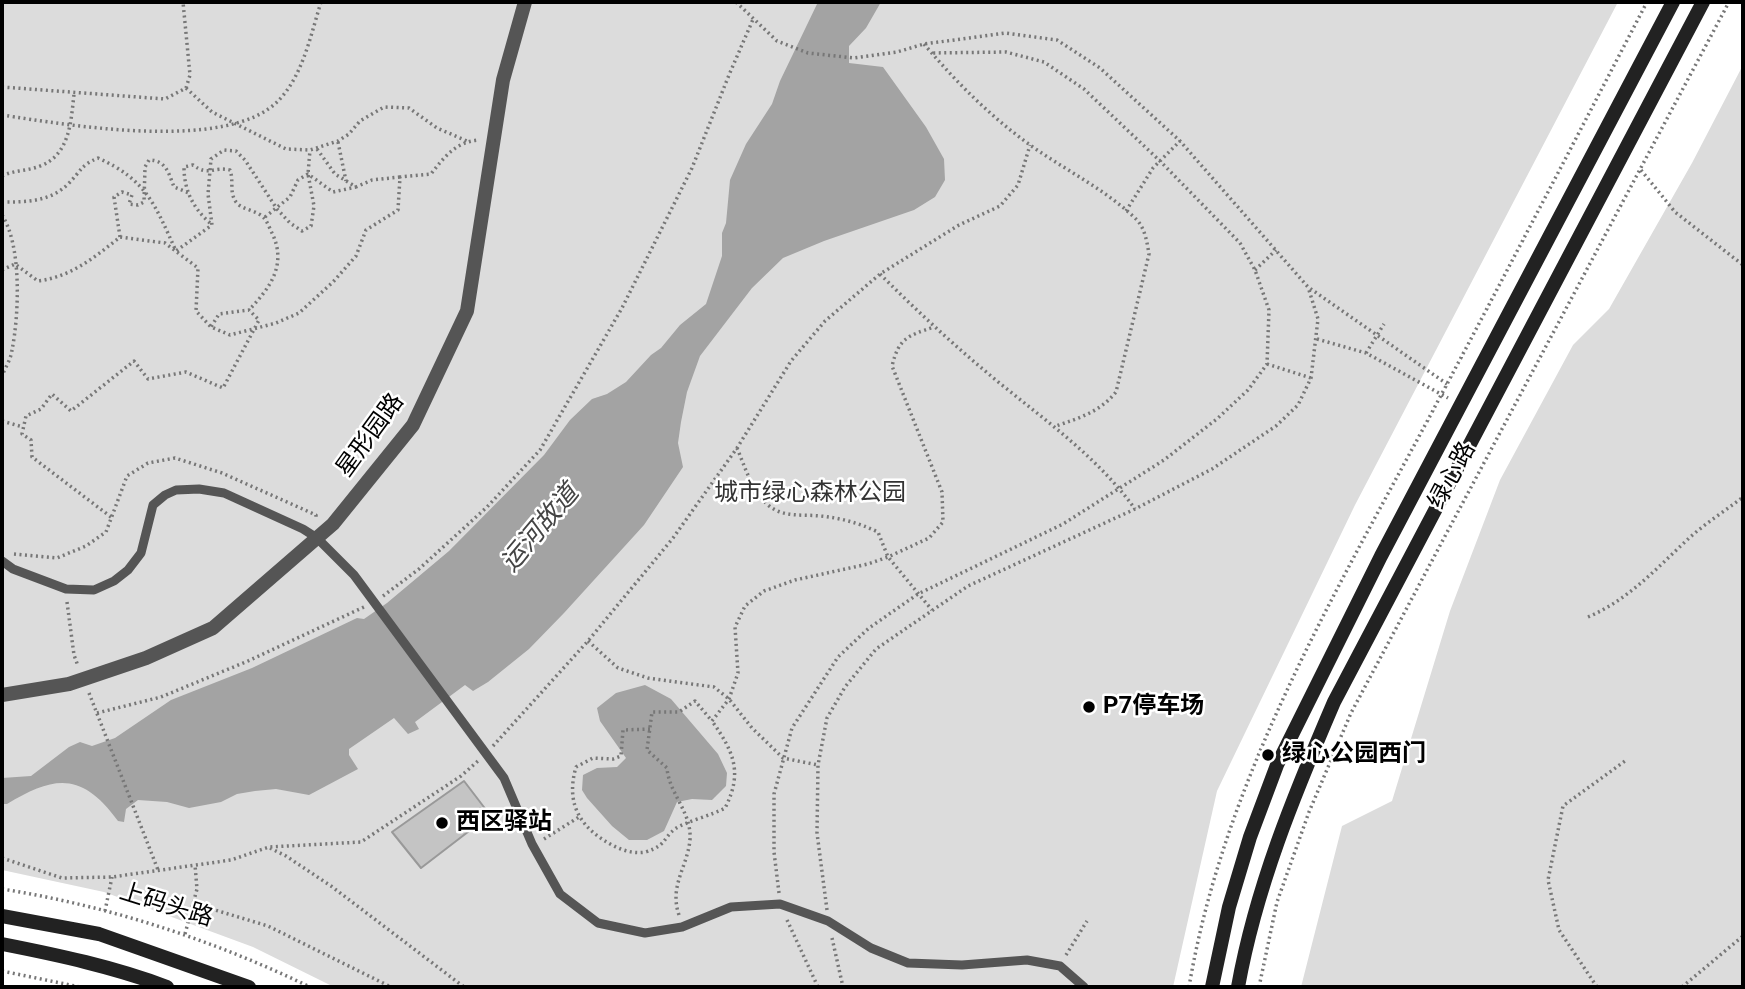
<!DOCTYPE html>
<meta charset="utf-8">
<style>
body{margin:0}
#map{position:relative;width:1745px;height:989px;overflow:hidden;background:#fff;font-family:Roboto,sans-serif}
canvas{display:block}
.frame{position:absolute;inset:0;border:4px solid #000;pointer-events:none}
</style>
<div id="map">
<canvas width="1745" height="989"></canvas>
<div class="frame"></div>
</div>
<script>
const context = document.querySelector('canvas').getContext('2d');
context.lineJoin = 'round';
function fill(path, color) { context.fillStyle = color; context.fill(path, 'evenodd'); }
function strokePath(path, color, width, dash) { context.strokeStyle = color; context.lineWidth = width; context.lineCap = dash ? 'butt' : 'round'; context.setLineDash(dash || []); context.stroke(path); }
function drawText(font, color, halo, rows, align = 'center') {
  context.font = font + ' Roboto,"Noto Sans SC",sans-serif'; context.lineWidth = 5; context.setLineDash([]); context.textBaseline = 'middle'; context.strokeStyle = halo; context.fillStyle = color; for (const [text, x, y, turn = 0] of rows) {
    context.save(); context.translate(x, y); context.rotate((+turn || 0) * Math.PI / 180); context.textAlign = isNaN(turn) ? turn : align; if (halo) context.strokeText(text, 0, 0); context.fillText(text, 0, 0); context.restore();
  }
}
fill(new Path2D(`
 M 2,2 L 1618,2 L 1355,505 L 1217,791 L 1173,987 L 334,987 L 253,947 L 104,892 L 2,870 Z
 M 1743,65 L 1743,987 L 1301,987 L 1342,826 L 1392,801 L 1450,611 L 1500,480 L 1573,345 L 1609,309 L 1692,163 Z`), '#dcdcdc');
fill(new Path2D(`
 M 818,2 L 881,2 L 866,28 L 849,46 L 849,63 L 883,67 L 926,127 L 944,159 L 945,180 L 935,197 L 914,210 L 824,241 L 783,258 L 752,288 L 700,356 L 687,392 L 681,422 L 678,443 L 683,467 L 644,525 L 564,613 L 529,649 L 488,682 L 473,691 L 465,685 L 415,722 L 419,729 L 408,734 L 394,718 L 349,749 L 349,755 L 358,769 L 309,795 L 276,789 L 255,791 L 237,794 L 221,802 L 189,808 L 167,802 L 138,800 L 126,809 L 124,822 L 118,821 C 82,772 55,775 7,804 L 2,804 L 2,778 L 31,776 L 69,747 L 80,742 L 92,746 L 115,738 L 171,700 L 252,668 L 357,618 L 364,619 L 387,603 L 449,551 L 544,455 L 570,420 L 592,399 L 607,394 L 626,382 L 651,355 L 661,348 L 680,325 L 706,304 L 722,256 L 722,233 L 726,223 L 730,180 L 746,144 L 772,104 L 780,81 Z
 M 645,685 L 671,699 L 718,754 L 727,773 L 726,786 L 712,800 L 692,799 L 677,802 L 664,831 L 647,840 L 629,840 L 612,826 L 587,798 L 582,790 L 583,775 L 597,768 L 617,767 L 626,758 L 600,721 L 597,708 L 616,693 Z`), '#a3a3a3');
const building = new Path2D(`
 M 464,781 L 490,815 L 421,868 L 392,832 Z`);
fill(building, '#c4c4c4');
strokePath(building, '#999', 2);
strokePath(new Path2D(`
 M 736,2 L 777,41 L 808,53 L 854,58 L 897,52 L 924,44 L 1006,33 L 1057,40 L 1100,68 L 1180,141 L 1308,287 L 1447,384
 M 924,44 C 956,82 990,116 1030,145 C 1065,170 1105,189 1136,219 C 1145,228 1147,242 1149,254 L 1116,392 C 1100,412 1079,418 1056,426
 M 2,87 L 165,99 L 186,88 L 190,75 L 183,2
 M 186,88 L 212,112 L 286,149 L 310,150 L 338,141 L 349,134 L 360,121 L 384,107 L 409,108 L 437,128 L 467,141
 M 2,115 C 68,125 229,153 279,100 C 303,75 311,34 321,2
 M 338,142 L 346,181
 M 317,149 L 335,174 L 356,187 L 372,180 L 400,177
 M 1641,170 L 1675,212 L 1743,265
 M 2,176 C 14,170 28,171 40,166 C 70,155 71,121 74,94
 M 2,202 C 26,202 51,202 69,183 C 81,171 81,165 98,158 C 147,180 155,205 176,251 L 212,225 L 208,194 L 211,159 L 224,150 L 236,151 L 245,160 L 277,209 L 290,223 L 302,231 L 311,226 L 314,206 L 308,174 L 310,150
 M 1126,211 L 1153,168 L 1180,141
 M 2,215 C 22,246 19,315 12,350 C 11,359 5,368 2,376
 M 265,217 L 290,197 L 298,180 L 308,174 L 333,192 L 356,187
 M 210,223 C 193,208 184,190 184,167 L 193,165 C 209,177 213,166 230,170 C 234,181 229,192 236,202 C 242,210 257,210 264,218 C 267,221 270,229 272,233 C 287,264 271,287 249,310
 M 120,237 L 114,197 L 122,192 L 132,195 L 129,204 L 138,205 L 144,202 L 145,167 L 149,160 C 166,160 169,174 174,187 L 189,193
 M 2,270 L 15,264 L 38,281 C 71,277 95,257 120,237 L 165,243 L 198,268 L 196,311 L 211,327 L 230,335 L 276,323 L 299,313 L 333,282 L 356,256 L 366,230 L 398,210 L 400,177 L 431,174 C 444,157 456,142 478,140
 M 1255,270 L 1276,250
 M 880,274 C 919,313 959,350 1002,385 C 1050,424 1099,459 1135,509
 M 1317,339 L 1366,353 L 1448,398
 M 1366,353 L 1384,324
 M 1267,364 L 1311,378
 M 2,421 L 23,427
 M 737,448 C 745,467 752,491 768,505 C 783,518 802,514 820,516 C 841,518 859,523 878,532 L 888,557 L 932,610
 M 111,517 L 32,457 L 31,440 L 22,434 L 26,416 L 41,409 L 52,394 L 71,411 L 134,361 L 148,379 L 186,372 L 223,388 L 259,320 L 249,310 L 219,314 L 211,327
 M 14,554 L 57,558 L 86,546 L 106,532 L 127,476 L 148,463 L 175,458 L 222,473 L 316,515 L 316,519
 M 383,596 L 419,569 L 487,507 L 540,450 L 622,308 L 692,168 L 729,75 L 754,17
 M 67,602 L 74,655 L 78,666
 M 1588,617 C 1628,600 1656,569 1687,540 C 1704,524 1725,511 1743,497
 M 588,641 L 618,668 L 648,678 L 714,687 L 729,699 L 752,728 L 783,758 L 818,765
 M 89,693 L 158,870
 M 97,713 L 161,697 L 248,661 L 364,607
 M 650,729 L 623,730 L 621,756 L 613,759 L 593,758 L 576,767 C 565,805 581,829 614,846 C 624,851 635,854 646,852 C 667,845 662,839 675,829 C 684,822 713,815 725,808 C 743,773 734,752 712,721
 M 493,746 L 588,641 L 673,538 L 737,448 L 791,361 L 825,321 L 880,274 L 959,225 L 1000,206 L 1018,185 L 1030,145
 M 544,839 L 579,817
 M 270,848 L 286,856 L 331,886 L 464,987
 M 2,858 L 62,878 L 112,877 L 231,860 L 269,847 L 361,842 L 461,776 L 478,761
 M 2,889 C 109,906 213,940 310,987
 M 779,893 L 774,852 L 774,794 L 792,728 L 838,657 L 869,628 L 918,594 L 1063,524 L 1164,460 L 1218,418 L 1248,390 L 1267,364 L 1269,310 L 1255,270 L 1240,243 L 1160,161 L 1084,89 L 1044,62 L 1006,52 L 931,53
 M 195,904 L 268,926 L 391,987
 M 827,910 L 817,833 L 818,765 L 827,718 L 845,687 L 876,649 L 968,586 L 1135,509 L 1212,469 L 1276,426 L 1298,405 L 1311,378 L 1318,319 L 1308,287
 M 105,911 L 112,877
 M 679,915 C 669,886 687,868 690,840 C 692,812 669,794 667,768 L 647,750 L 652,712 L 679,712 L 695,701 L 712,721 L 729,699 L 738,673 L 735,627 L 745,606 L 764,591 L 795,580 L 868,564 L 888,557 L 929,538 L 943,522 L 942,492 L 892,366 C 899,338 907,336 934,327
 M 787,920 L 818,987
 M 185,934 L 197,889 L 195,865
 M 832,938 L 843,987
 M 1066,955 L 1087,921
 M 2,971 L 80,987
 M 1189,987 C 1223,786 1327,607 1423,429 C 1499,287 1573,144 1647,2
 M 1259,987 L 1277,902 L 1309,812 L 1351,713 L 1729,2
 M 1597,987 L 1559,930 L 1548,880 L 1563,806 L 1625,761
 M 1682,987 L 1743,936`), '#777', 3.5, [2, 3.5]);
strokePath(new Path2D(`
 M 2,561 L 13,569 L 66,589 L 94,590 L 114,581 L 128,570 L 141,553 L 153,505 L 165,495 L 176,490 L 199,489 L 224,493 L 303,529 L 317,538 L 354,575 L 504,778 L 532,844 L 560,894 L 598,923 L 645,933 L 682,927 L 731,907 L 780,904 L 828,921 L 871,948 L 908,963 L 962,965 L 1027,960 L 1060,966 L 1084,987`), '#555', 9);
strokePath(new Path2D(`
 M 2,695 L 69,684 L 146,658 L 213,628 L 333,524 L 413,425 L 467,311 L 503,80 L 525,2`), '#555', 14);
strokePath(new Path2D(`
 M 2,916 L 99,934 L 249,987
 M 2,944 C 58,955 114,967 167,987
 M 1212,987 L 1229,907 L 1250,837 L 1277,765 L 1381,556 L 1673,2
 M 1238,987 C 1256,887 1294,795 1334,702 L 1703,2`), '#222', 14);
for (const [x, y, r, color] of [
 [1089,707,7,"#000"],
 [1268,755,7,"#000"],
 [442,823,7,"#000"]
]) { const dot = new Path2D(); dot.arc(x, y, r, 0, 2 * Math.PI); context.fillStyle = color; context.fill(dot); strokePath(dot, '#fff', 2.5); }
drawText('24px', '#000', '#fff', [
 ["星形园路",371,436,-54],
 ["绿心路",1453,476,-62],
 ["上码头路",166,906,17]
]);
drawText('24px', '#333', '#fff', [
 ["城市绿心森林公园",810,494]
]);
drawText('bold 24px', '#000', '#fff', [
 ["P7停车场",1103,707],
 ["绿心公园西门",1282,755],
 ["西区驿站",456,823]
], 'left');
drawText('italic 26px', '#444', '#fff', [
 ["运河故道",541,529,-50]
]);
</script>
